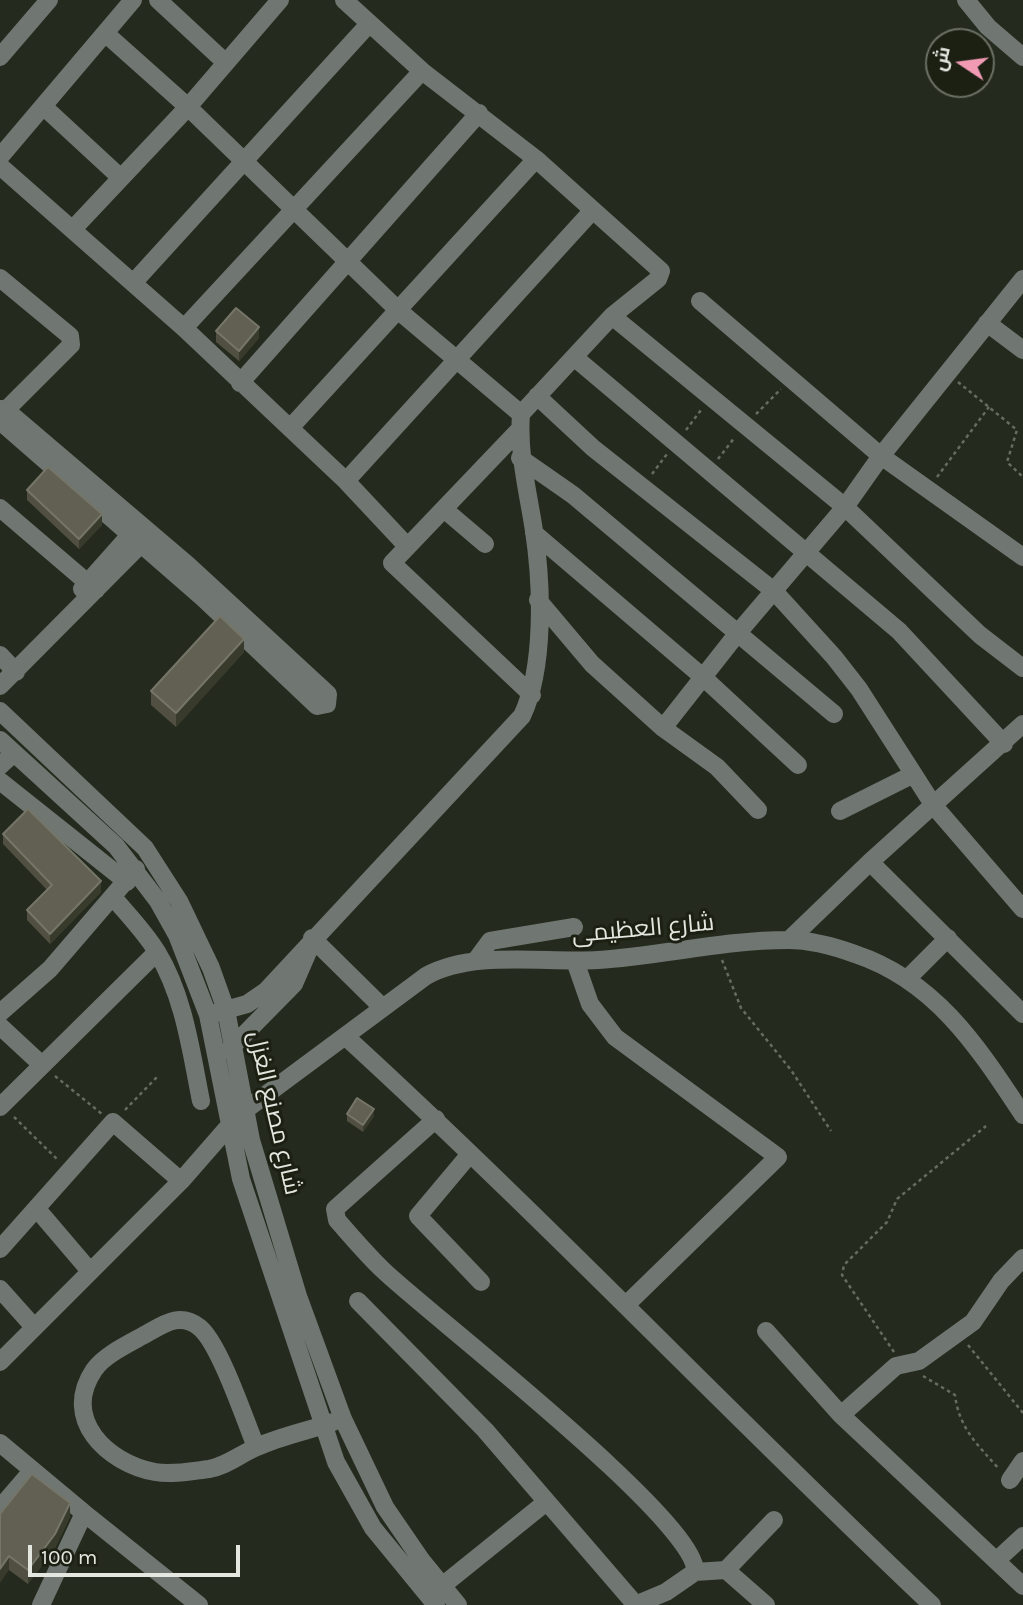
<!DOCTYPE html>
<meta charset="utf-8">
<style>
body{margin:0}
#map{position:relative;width:1023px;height:1605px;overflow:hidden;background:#242a1d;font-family:Karla,Cairo,sans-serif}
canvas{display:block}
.north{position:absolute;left:925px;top:28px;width:70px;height:70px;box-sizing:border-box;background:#1b2013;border:2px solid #6b7065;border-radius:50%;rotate:283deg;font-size:19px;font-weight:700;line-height:28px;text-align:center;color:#e4e7df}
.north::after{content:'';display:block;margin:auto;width:24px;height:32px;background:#f19ab4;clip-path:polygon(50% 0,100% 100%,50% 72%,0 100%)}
.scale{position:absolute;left:28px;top:1545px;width:212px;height:32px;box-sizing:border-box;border:4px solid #e4e7df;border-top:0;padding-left:9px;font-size:21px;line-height:24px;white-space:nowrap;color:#e4e7df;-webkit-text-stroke:5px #1b2013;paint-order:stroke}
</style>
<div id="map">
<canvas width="1023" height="1605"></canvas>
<div class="north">ش</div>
<div class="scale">100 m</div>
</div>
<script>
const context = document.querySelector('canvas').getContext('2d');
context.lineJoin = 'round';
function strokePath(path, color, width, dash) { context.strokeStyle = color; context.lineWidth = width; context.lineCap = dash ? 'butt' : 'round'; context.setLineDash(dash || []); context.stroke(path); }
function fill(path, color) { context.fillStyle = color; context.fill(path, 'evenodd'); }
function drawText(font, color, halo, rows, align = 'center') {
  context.font = font + ' Karla,Cairo,sans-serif'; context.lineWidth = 6; context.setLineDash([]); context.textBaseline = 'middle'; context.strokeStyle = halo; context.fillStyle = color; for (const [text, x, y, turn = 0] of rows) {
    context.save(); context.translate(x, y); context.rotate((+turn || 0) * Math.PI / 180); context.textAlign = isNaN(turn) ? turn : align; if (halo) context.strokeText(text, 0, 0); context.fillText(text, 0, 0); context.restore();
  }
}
strokePath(new Path2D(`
 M 958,382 L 1017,430 L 1007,462 L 1023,477
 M 756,414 L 781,389
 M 686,430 L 701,410
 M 718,459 L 735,437
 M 652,474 L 667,454
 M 937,477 L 989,407
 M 722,960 L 741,1008 L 791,1070 L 831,1131
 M 55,1076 L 102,1114
 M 125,1110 L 157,1077
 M 14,1117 L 59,1161
 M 968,1345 L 1023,1413
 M 894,1352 L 842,1275 L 844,1265 L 887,1222 L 897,1199 L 986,1126
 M 923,1376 L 955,1395 C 959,1428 977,1444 999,1469`), '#676c61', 2.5, [3.5, 3.5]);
strokePath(new Path2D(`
 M 158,0 L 226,63
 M 966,0 L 988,27 L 1023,57
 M 105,33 L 188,107 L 399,311 L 521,414
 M 0,57 L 49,0
 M 43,106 L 121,178
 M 0,157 L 133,0
 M 0,166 L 184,328 L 422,71
 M 73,229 L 188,107 L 280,0
 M 0,278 L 70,336 L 71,345 L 0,416
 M 134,282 L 368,25
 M 700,301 L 881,456 L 1023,557
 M 612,316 L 845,507 L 980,635 L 1023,668
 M 987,323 L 1023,350
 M 184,328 L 346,481 L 406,545
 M 574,357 L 899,631 L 1004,744
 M 240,383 L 479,113
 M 537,396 L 593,448 L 774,591 L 834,657 L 859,689 L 934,806 L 1023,909
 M 0,409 L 6,410 L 188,565 L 328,694 L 327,704 L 317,706 L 203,598 L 0,421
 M 290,428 L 536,159
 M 520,429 L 392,563 L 532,695
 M 520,458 L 573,495 L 834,714
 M 346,481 L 593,210
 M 0,508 L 96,590
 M 445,510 L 485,544
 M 534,533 L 704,678 L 798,765
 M 82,589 L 138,526
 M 538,600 L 592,664 L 663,728 L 717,767 L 758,810
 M 0,655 L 16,672
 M 0,686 L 149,536
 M 0,711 L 145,848 L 179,901 L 211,968 L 226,1010 L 251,1140 L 298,1296 L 343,1419 L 385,1507 L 422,1561 L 458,1605
 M 663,728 L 737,634 L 845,507 L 881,456 L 1023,279
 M 0,740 L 116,846 L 158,901 L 177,935 L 208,1015 L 241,1179 L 336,1462 L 373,1528 L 436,1605
 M 0,766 L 14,753
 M 0,781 L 127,882
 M 840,811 L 912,775
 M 870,862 L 1023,1014
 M 113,897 C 128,915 145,932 157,952 C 184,996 191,1051 201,1101
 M 312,938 L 383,1008
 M 789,940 L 870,862 L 1023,724
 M 476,960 L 490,941 L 574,927
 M 575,961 L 590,1004 L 615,1037 L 778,1157 L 627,1304
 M 908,978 L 948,938
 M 0,1013 L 50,969 L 136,869
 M 208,1015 L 247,1004 L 266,991 L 522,716 C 545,668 542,584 534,531 C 528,491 518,455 521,414 L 612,316 L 658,279 L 661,271 L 536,159 L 422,71 L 344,0
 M 0,1026 L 42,1065
 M 345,1036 C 546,1220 734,1418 932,1605
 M 228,1051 L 294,984 L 311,945
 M 0,1107 L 157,952
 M 244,1111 L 426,976 C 473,950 543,963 598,960 C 661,956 724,940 788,940 C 811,940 833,946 855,954 C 936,981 978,1047 1023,1115
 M 436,1119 L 335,1209 L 337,1220 C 352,1237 367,1255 384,1271 C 429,1314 700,1523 695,1572
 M 470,1154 L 418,1216 L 481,1282
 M 37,1209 L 89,1270
 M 0,1249 L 113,1122 L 181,1181
 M 0,1289 L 34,1327
 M 358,1301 L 485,1430 L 635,1604
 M 766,1331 L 841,1415 L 1023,1586
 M 0,1362 L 181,1181 L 229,1126
 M 841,1415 L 896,1366 L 919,1361 L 973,1322 L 1001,1281 L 1023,1258
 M 0,1443 L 84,1513
 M 256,1447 C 245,1420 219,1342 199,1327 C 180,1312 164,1324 146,1334 C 130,1343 104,1355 94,1370 C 61,1419 107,1463 155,1472 C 172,1475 192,1471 209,1469 C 227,1466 240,1454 257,1447 C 281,1436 308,1431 333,1422
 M 1010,1480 L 1023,1461
 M 0,1508 L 32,1471
 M 997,1560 L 1023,1536
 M 726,1570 L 766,1605
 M 442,1586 L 545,1503
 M 41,1605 L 84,1513 L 199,1605
 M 635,1605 L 666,1592 L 695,1572 L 726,1570 L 774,1520`), '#707671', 18);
fill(new Path2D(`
 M 216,331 L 259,338 L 239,361 L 216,342 Z
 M 27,490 L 102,525 L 79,549 L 27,500 Z
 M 244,652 L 176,727 L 151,705 L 151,691 Z
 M 3,834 L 101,892 L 50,944 L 27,920 L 27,910 L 47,890 L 3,844 Z
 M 347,1114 L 374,1116 L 363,1132 L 347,1121 Z
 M 0,1514 L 70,1517 L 55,1548 L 28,1584 L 9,1570 Z`), '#514f41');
fill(new Path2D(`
 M 259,327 L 259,338 L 239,361 L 239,351 Z
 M 102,514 L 102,525 L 79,549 L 79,539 Z
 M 244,639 L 244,652 L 176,727 L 176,713 Z
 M 101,881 L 101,892 L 50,944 L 50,934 Z
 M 374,1109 L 374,1116 L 363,1132 L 363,1125 Z
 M 70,1503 L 70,1517 L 55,1548 L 28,1584 L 28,1570 Z
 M 9,1556 L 9,1570 L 0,1583 L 0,1569 Z`), '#383a2b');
const building = new Path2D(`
 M 236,308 L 259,327 L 239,351 L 216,331 Z
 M 48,467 L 102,514 L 79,539 L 27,490 Z
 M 220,616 L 244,639 L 176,713 L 151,691 Z
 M 28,809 L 101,881 L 50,934 L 27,910 L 52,885 L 3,834 Z
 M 357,1098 L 374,1109 L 363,1125 L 347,1114 Z
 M 32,1474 L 70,1503 L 55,1534 L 28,1570 L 9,1556 L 0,1569 L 0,1514 Z`);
fill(building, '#616052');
strokePath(building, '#757568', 2);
drawText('24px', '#e4e7df', '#1b2013', [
 ["شارع العظيمى",643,929,-5],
 ["شارع مصنع الغزل",274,1113,77]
]);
</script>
